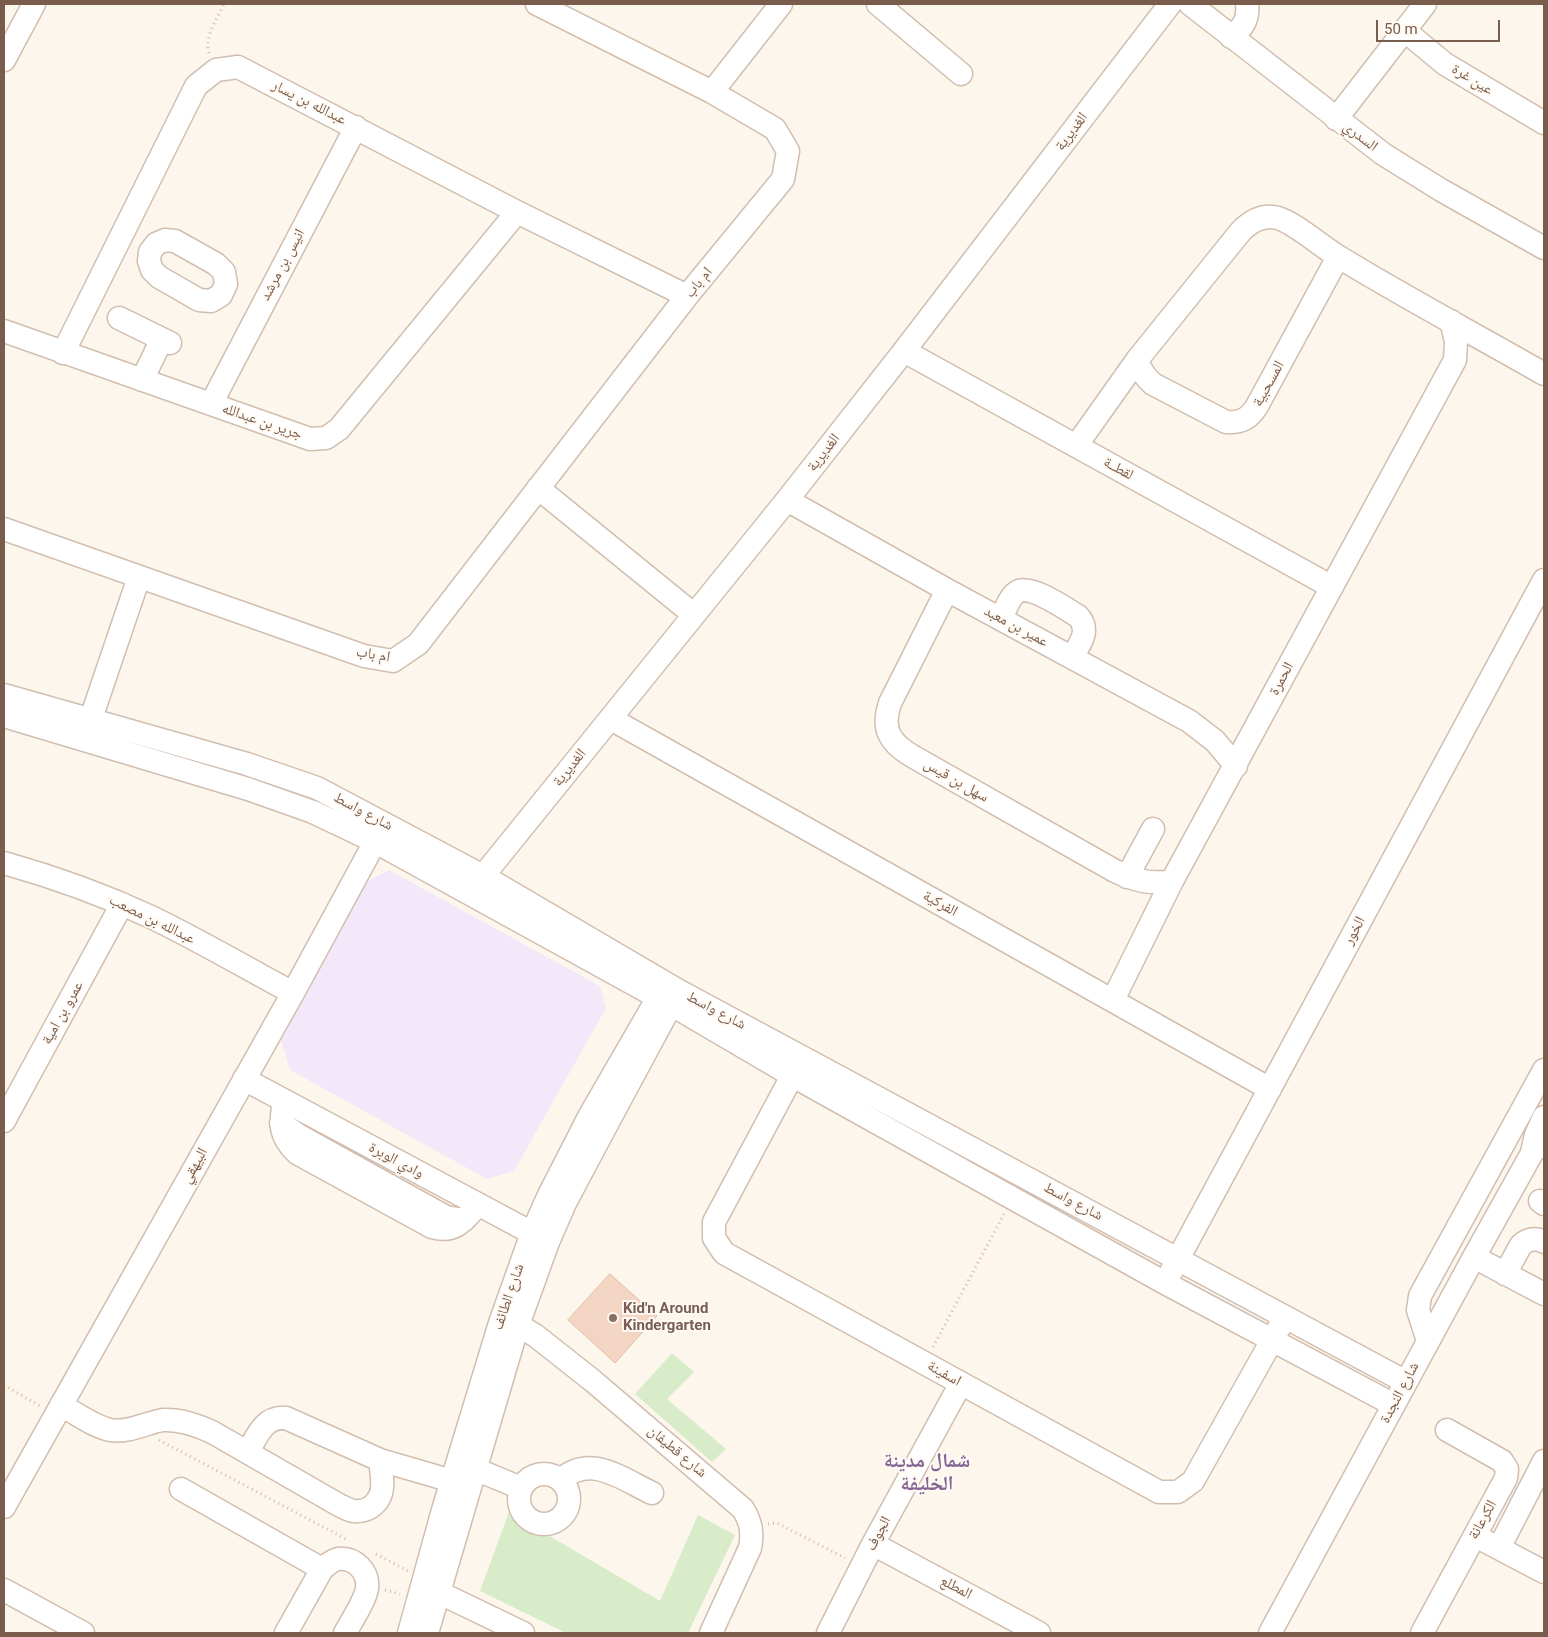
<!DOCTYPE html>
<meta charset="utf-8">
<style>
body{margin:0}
#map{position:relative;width:1548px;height:1637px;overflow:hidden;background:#fdf6ec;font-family:Roboto,sans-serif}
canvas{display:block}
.frame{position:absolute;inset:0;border:5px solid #7a5c4d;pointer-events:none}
.scale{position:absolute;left:1376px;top:20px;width:124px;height:22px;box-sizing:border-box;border:2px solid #7a5c4d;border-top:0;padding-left:6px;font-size:15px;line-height:18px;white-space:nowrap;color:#7a5c4d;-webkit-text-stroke:4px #fffaf3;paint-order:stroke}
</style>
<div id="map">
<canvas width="1548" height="1637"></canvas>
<div class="frame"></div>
<div class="scale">50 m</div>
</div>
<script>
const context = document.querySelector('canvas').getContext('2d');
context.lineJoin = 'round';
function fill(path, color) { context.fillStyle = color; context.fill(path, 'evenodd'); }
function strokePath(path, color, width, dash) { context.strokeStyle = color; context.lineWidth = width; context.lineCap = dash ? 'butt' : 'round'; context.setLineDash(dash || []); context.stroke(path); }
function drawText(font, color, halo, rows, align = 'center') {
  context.font = font + ' Roboto,"Noto Naskh Arabic",sans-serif'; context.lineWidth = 4; context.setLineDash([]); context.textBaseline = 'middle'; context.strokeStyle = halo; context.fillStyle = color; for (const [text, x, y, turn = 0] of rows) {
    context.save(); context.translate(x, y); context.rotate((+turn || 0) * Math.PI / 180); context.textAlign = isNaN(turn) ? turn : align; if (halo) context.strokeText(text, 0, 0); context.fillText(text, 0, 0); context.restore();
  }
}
fill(new Path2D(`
 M 389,870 L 600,986 L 606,1008 L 514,1171 L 487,1179 L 290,1070 L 281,1041 L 368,881 Z`), '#f3e8fa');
fill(new Path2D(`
 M 672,1353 L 694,1372 L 667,1399 L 726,1449 L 712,1462 L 635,1394 Z
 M 509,1512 L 660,1601 L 698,1515 L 735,1535 L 688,1633 L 566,1633 L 480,1591 Z`), '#d8ecc9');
const building = new Path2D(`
 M 610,1274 L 657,1316 L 615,1363 L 568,1320 Z`);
fill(building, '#f3d5c3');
strokePath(building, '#e6bba3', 1);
const minor = new Path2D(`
 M 878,4 L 961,74
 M 1190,4 L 1383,154 L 1441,190 L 1544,248
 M 1404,30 L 1445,64 L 1544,123
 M 1231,37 C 1243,28 1249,19 1247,4
 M 4,60 L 34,4
 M 712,92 L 781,4
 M 1336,119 L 1425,4
 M 165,240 L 175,241 L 216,264 L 224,272 L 226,284 L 221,295 L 211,301 L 199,300 L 159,277 L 152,270 L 149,261 L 150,252 L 156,244 Z
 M 119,318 L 170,343
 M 4,331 L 310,439 L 326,438 L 339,429 L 517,212
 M 904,351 L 1332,587
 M 63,353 L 196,86 L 216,70 L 238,67 L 517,212 L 687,296
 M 1137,360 C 1140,370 1145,377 1153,384 L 1226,422 C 1241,423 1249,419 1257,406 L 1338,257
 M 142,380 L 162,339
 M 211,404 L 356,127
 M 1076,446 L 1137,360 L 1241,231 C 1251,221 1263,214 1278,218 C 1295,223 1322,247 1339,257 C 1406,298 1476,335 1544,374
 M 538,488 L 693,614
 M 787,500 L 947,590 L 1189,721 L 1215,741 L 1236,766
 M 4,529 L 364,656 L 393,661 L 418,644 L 687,296 L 783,179 L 788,151 L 775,129 L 712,92 L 537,4
 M 947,590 L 890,703 C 881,729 890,743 912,756 L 1115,871 C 1134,880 1150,885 1172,881
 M 1001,619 C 1005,611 1009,597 1017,592 C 1029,583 1066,609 1078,616 C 1091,630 1080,644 1072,657
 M 4,695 L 247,764 L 317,788 L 483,876 L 679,991 L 1406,1382
 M 4,716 L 248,789 L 313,812 L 374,841 L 672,1005 L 793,1076 L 1165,1283 L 1394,1405
 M 611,719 L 1270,1089
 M 86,733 L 139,577
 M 4,863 C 54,877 104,895 151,917 C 199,940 246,968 293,993
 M 1127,877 L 1153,829
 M 477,889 L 483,876 L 787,500 L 904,351 L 1170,4
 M 1113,1000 L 1172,881 L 1455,360 L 1456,341 L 1451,321
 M 799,1063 L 714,1222 L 714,1238 L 724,1253 L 1159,1492 L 1178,1492 L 1193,1481 L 1280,1326
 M 244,1079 L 545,1240
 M 284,1101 C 280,1124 279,1136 297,1153 L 432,1227 C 455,1234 464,1220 478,1205
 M 4,1121 L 122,904
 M 281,1123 L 298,1135 L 446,1217 L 464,1220
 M 1532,1152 L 1536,1135 L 1544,1117
 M 1540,1201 L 1544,1204
 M 1474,1257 L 1544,1294
 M 1171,1272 L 1544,580
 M 1505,1274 L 1521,1245 C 1528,1239 1536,1237 1544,1242
 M 505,1323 L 518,1325 L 536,1336 L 593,1381 L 743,1509 C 751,1522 753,1533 750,1548 L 711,1633
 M 1428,1341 L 1418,1310 L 1420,1296 L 1544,1070
 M 61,1405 C 77,1414 93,1426 110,1430 C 129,1433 145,1423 163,1420 C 180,1419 197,1425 212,1432 L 339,1505 C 345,1508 352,1512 358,1511 C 371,1511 381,1500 382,1488 C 383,1479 381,1469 380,1460
 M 248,1452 C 257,1436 264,1416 286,1418 L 380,1460 L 452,1481
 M 475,1469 L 521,1488
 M519 1499a25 25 0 1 1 50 0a25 25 0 1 1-50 0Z
 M 561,1480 C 590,1453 622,1479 652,1493
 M 181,1489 L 322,1569
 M 4,1507 L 293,993 L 382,829
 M 1485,1541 L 1544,1572
 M 873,1544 L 1039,1633
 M 1499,1548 L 1544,1461
 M 427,1589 L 440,1593 L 523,1633
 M 4,1590 L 83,1633
 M 286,1633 L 322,1569 C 327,1565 332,1560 338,1559 C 355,1557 369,1572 367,1588 C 366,1599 351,1622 345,1633
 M 409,1633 L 443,1510 L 500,1323 L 532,1233 L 549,1195 L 590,1115 L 664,987
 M 427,1633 L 518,1325 L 548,1242 L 565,1203 L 607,1124 L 678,992
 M 828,1633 L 873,1544 L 961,1383
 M 1270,1633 L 1474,1257 L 1532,1153 L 1544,1139
 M 1422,1633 L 1506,1478 L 1507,1469 L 1502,1461 L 1447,1430`);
strokePath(minor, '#d1beb0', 25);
strokePath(new Path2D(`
 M 209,53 C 203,39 218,17 224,4
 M 933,1347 L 1004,1214
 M 4,1385 L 40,1406
 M 159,1440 L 346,1539
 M 768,1524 L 777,1523 L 845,1558
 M 376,1554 L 408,1571
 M 385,1590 L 400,1594`), '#d9b8a5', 3, [1, 4]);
strokePath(minor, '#fff', 22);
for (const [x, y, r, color] of [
 [613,1318,5,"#8d6e63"]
]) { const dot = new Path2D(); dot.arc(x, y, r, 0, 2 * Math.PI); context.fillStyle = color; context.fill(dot); strokePath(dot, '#fffaf3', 2); }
drawText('15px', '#7a5c4d', '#fffaf3', [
 ["عين غرة",1472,80,31],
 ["عبدالله بن يسار",309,103,27],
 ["الغديرية",1072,132,-53],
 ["السدري",1360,137,37],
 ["انيس بن مرشد",283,265,-62],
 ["ام باب",699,283,-51],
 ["المسحبية",1269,384,-61],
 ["جرير بن عبدالله",262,422,19],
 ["الغديرية",824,453,-52],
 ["لقطــة",1118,469,29],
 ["عمير بن معبد",1016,627,28],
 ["ام باب",373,655,10],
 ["الحمرة",1282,679,-62],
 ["الغديرية",570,768,-51],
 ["سهل بن قيس",956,781,30],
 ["شارع واسط",363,812,28],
 ["الفركية",940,904,29],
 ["عبدالله بن مصعب",152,920,26],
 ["الخور",1355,931,-62],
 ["شارع واسط",716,1011,28],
 ["عمرو بن امية",63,1013,-61],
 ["وادي الوبرة",396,1161,28],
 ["البيهقي",195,1166,-61],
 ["شارع واسط",1073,1202,28],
 ["شارع الطائف",509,1297,-71],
 ["اسفينة",944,1374,29],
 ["شارع النجدة",1400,1393,-62],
 ["شارع قطيفان",677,1452,40],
 ["الكرعانة",1483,1520,-61],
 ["الجوف",879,1534,-62],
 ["المطلع",956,1588,28]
]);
drawText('bold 15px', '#785e54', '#fffaf3', [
 ["Kid'n Around",623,1309],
 ["Kindergarten",623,1326]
], 'left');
drawText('bold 20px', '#846695', '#fffaf3', [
 ["شمال مدينة",927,1462],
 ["الخليفة",927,1485]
]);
</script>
